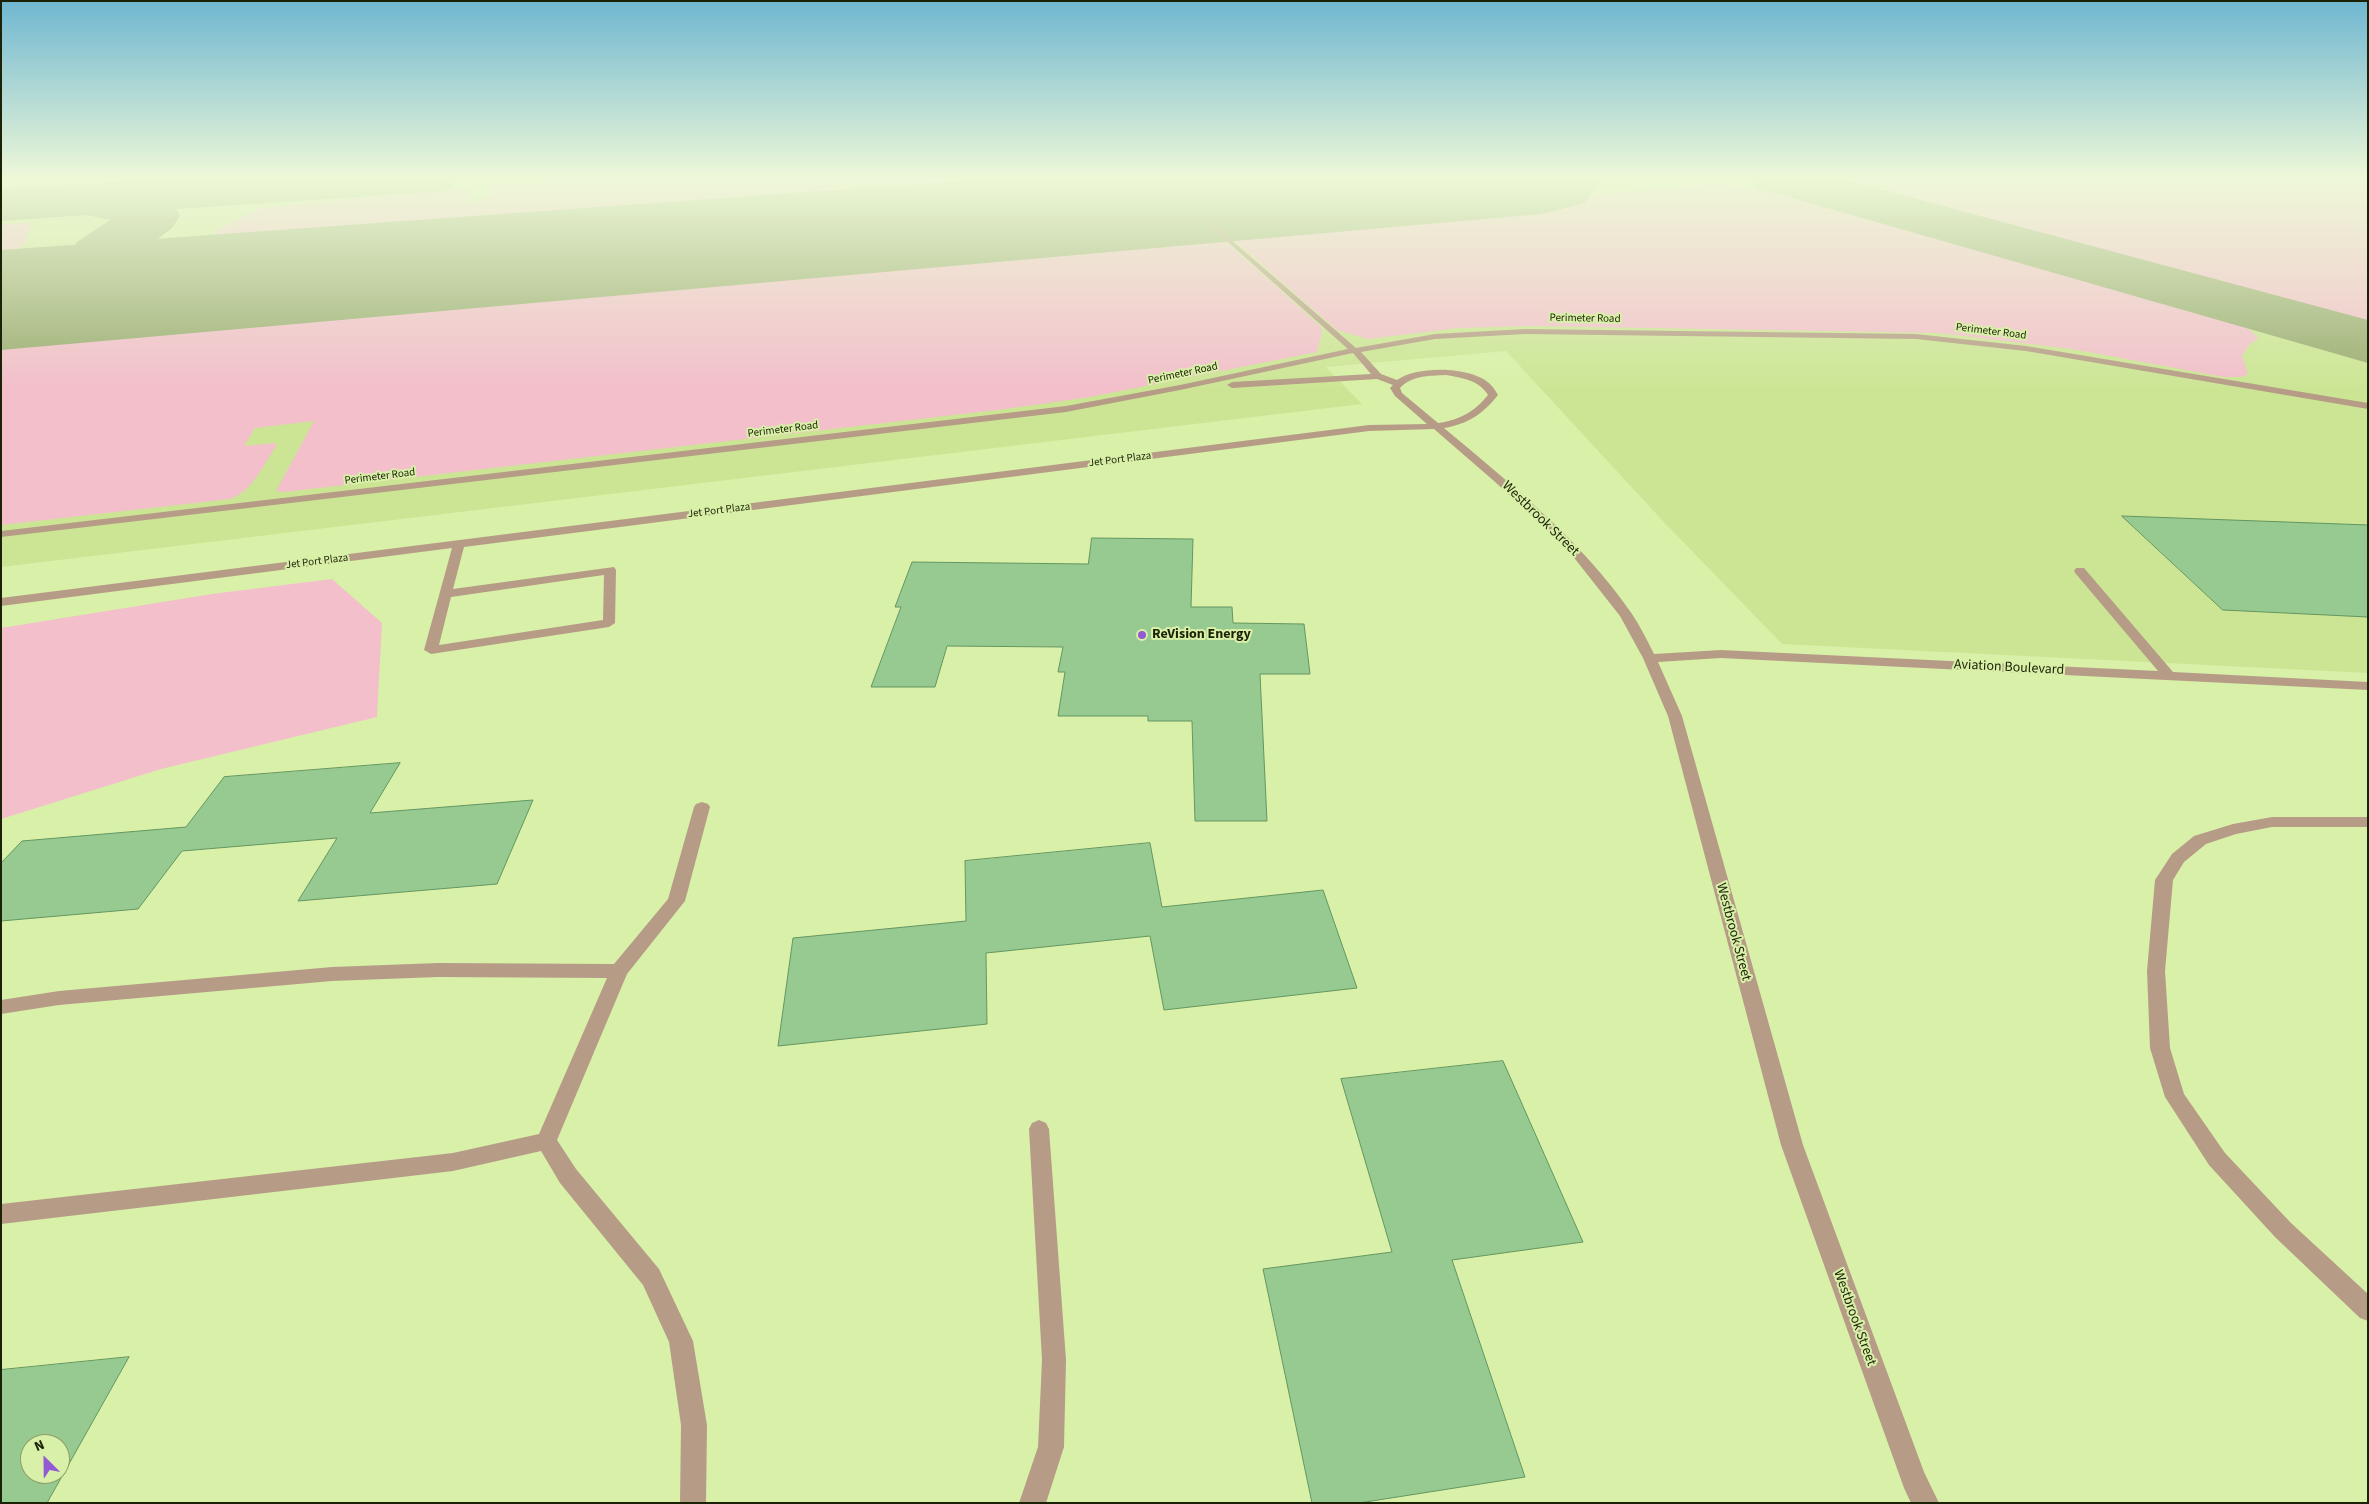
<!DOCTYPE html>
<style>
body{margin:0}
#map{position:relative;width:2369px;height:1504px;overflow:hidden;background:#d9f0a8;font-family:"Source Sans 3",sans-serif}
canvas{display:block}
.frame{position:absolute;inset:0;border:2px solid #1b2206;pointer-events:none}
.north{position:absolute;left:20px;top:1434px;width:50px;height:50px;box-sizing:border-box;background:#d9f0a8;border:1px solid #8d9e67;border-radius:50%;rotate:337deg;font-size:14px;font-weight:700;line-height:20px;text-align:center;color:#1b2206}
.north::after{content:'';display:block;margin:auto;width:18px;height:22px;background:#925bd3;clip-path:polygon(50% 0,100% 100%,50% 72%,0 100%)}
</style>
<div id="map">
<canvas width="2369" height="1504"></canvas>
<div class="frame"></div>
<div class="north">N</div>
</div>
<script>
const context = document.querySelector('canvas').getContext('2d');
context.lineJoin = 'round';
function fill(path, color) { context.fillStyle = color; context.fill(path, 'evenodd'); }
function strokePath(path, color, width, dash) { context.strokeStyle = color; context.lineWidth = width; context.lineCap = dash ? 'butt' : 'round'; context.setLineDash(dash || []); context.stroke(path); }
function drawText(font, color, halo, rows, align = 'center') {
  context.font = font + ' "Source Sans 3",sans-serif'; context.lineWidth = 4; context.setLineDash([]); context.textBaseline = 'middle'; context.strokeStyle = halo; context.fillStyle = color; for (const [text, x, y, turn = 0] of rows) {
    context.save(); context.translate(x, y); context.rotate((+turn || 0) * Math.PI / 180); context.textAlign = isNaN(turn) ? turn : align; if (halo) context.strokeText(text, 0, 0); context.fillText(text, 0, 0); context.restore();
  }
}
fill(new Path2D(`
 M 1,177 L 2368,177 L 2368,673 L 1782,644 L 1660,518 L 1506,351 L 1326,367 L 1362,404 L 1,567 Z`), '#cce595');
fill(new Path2D(`
 M 608,177 L 1287,177 L 293,252 L 217,253 L 215,231 L 261,208 L 452,188 L 474,189 L 468,202 L 483,201 L 486,197 L 500,194 L 487,194 L 492,185 Z
 M 1845,177 L 2368,177 L 2368,326 L 1843,184 Z
 M 1719,184 L 1788,193 L 2240,324 L 2251,331 L 2258,338 L 2248,346 L 2242,356 L 2248,374 L 2241,377 L 2224,377 L 2072,349 L 1938,333 L 1531,326 L 1459,328 L 1368,339 L 1337,330 L 1217,225 Z
 M 32,223 L 24,245 L 1,254 L 1,224 Z
 M 1203,226 L 1214,231 L 1321,327 L 1322,332 L 1317,352 L 1090,397 L 1006,409 L 284,492 L 276,491 L 314,421 L 255,428 L 244,446 L 276,443 L 276,446 C 263,465 253,491 230,499 L 1,525 L 1,327 Z
 M 332,579 L 382,623 L 377,717 L 161,769 L 1,819 L 1,628 L 212,594 Z`), '#f2bfcb');
fill(new Path2D(`
 M 186,177 L 456,177 L 450,188 L 432,192 L 176,209 L 180,216 L 172,228 L 119,268 L 168,268 L 191,273 L 200,287 L 191,301 C 150,311 109,307 68,297 L 52,274 L 77,242 L 110,220 L 87,215 L 1,221 L 1,189 Z
 M 1752,177 L 1835,177 L 2368,320 L 2368,363 L 1758,188 Z`), '#9aac72');
fill(new Path2D(`
 M 1015,177 L 1603,177 L 1585,203 L 1541,214 L 1,350 L 1,250 Z`), '#9aac72');
const building = new Path2D(`
 M 2122,516 L 2368,525 L 2368,617 L 2223,610 Z
 M 1092,538 L 1193,539 L 1191,607 L 1232,607 L 1233,623 L 1304,624 L 1310,674 L 1260,674 L 1267,821 L 1195,821 L 1192,721 L 1148,721 L 1148,716 L 1058,716 L 1065,672 L 1058,672 L 1063,647 L 947,646 L 935,687 L 871,687 L 901,607 L 895,607 L 912,562 L 1088,564 Z
 M 400,763 L 370,813 L 533,800 L 497,884 L 298,901 L 337,838 L 182,851 L 138,909 L 1,921 L 1,863 L 22,841 L 186,827 L 224,777 Z
 M 1150,843 L 1162,907 L 1323,890 L 1357,988 L 1164,1010 L 1150,936 L 986,953 L 987,1024 L 778,1046 L 793,938 L 966,921 L 965,861 Z
 M 1503,1061 L 1583,1242 L 1452,1260 L 1525,1477 L 1359,1503 L 1312,1503 L 1263,1269 L 1392,1252 L 1341,1079 Z
 M 129,1357 L 47,1503 L 1,1503 L 1,1370 ZM 30,1444 L 60,1444 L 60,1474 L 30,1474 Z`);
fill(building, '#96ca91');
strokePath(building, '#649660', 1);
fill(new Path2D(`
 M 1213,224 L 1356,348 L 1435,334 L 1525,329 L 1916,334 L 2026,346 L 2368,403 L 2368,409 L 2026,351 L 1916,339 L 1525,334 L 1435,339 L 1361,352 L 1381,374 L 1397,380 C 1417,365 1474,366 1491,385 C 1494,388 1496,392 1498,395 C 1483,414 1468,424 1444,428 C 1511,484 1582,541 1632,614 C 1640,626 1647,640 1654,654 L 1721,650 L 2158,671 L 2076,574 L 2074,571 L 2076,568 L 2084,568 L 2173,672 L 2368,682 L 2368,690 L 1721,658 L 1658,662 L 1682,716 L 1803,1145 L 1924,1472 L 1939,1503 L 1911,1503 L 1904,1488 L 1781,1145 L 1668,716 L 1643,658 L 1620,616 L 1568,550 L 1494,481 L 1434,429 L 1369,431 L 464,547 L 453,589 L 614,567 L 616,570 L 615,623 L 609,627 L 431,654 L 424,650 L 452,548 L 1,606 L 1,598 L 1369,425 L 1427,424 L 1395,396 L 1390,388 L 1393,385 L 1377,379 L 1232,388 L 1227,385 L 1232,382 L 1371,374 L 1353,353 L 1180,390 L 1066,412 L 1,537 L 1,531 L 1066,406 L 1180,385 L 1348,349 L 1211,227 ZM 1446,375 C 1462,378 1479,380 1488,395 C 1474,412 1460,420 1438,423 L 1402,393 L 1400,388 C 1412,375 1429,376 1446,375 ZM 604,575 L 603,620 L 439,645 L 451,597 Z
 M 702,802 L 708,804 L 710,807 L 685,901 L 627,974 L 557,1140 L 576,1169 L 659,1269 L 693,1341 L 707,1425 L 706,1503 L 680,1503 L 681,1425 L 669,1342 L 643,1285 L 560,1183 L 541,1151 L 453,1171 L 1,1224 L 1,1204 L 453,1153 L 539,1134 L 607,978 L 438,977 L 332,981 L 59,1005 L 1,1014 L 1,1000 L 59,991 L 332,967 L 438,963 L 614,964 L 668,899 L 694,807 L 696,804 Z
 M 2272,817 L 2368,817 L 2368,827 L 2272,827 L 2236,834 L 2206,844 L 2184,862 L 2173,880 L 2165,971 L 2170,1048 L 2184,1094 L 2225,1153 L 2291,1223 L 2368,1294 L 2368,1321 L 2360,1318 L 2275,1237 L 2209,1165 L 2165,1097 L 2150,1048 L 2147,971 L 2155,880 L 2172,854 L 2194,836 L 2233,824 Z
 M 1039,1120 L 1046,1123 L 1049,1129 L 1066,1360 L 1064,1447 L 1046,1503 L 1019,1503 L 1038,1447 L 1042,1360 L 1029,1129 L 1032,1123 Z`), '#b69c87');
const sky = context.createLinearGradient(0, 0, 0, 388);
sky.addColorStop(0, '#6fb7d1');
sky.addColorStop(0.46, '#eef8d8');
sky.addColorStop(1, '#eef8d800');
context.fillStyle = sky;
context.fillRect(0, 0, 2369, 388);
for (const [x, y, r, color] of [
 [1142,635,5,"#925bd3"]
]) { const dot = new Path2D(); dot.arc(x, y, r, 0, 2 * Math.PI); context.fillStyle = color; context.fill(dot); strokePath(dot, '#d9f0a8', 2); }
drawText('11px', '#1b2206', '#d9f0a8', [
 ["Perimeter Road",1585,319,1],
 ["Perimeter Road",1991,332,7],
 ["Perimeter Road",1183,374,-12],
 ["Perimeter Road",783,430,-7],
 ["Jet Port Plaza",1120,460,-7],
 ["Perimeter Road",380,477,-7],
 ["Jet Port Plaza",719,511,-7],
 ["Jet Port Plaza",317,562,-7]
]);
drawText('14px', '#1b2206', '#d9f0a8', [
 ["Westbrook Street",1540,519,44],
 ["Aviation Boulevard",2009,668,3],
 ["Westbrook Street",1733,932,75],
 ["Westbrook Street",1854,1318,70]
]);
drawText('bold 14px', '#1b2206', '#d9f0a8', [
 ["ReVision Energy",1152,635]
], 'left');
</script>
